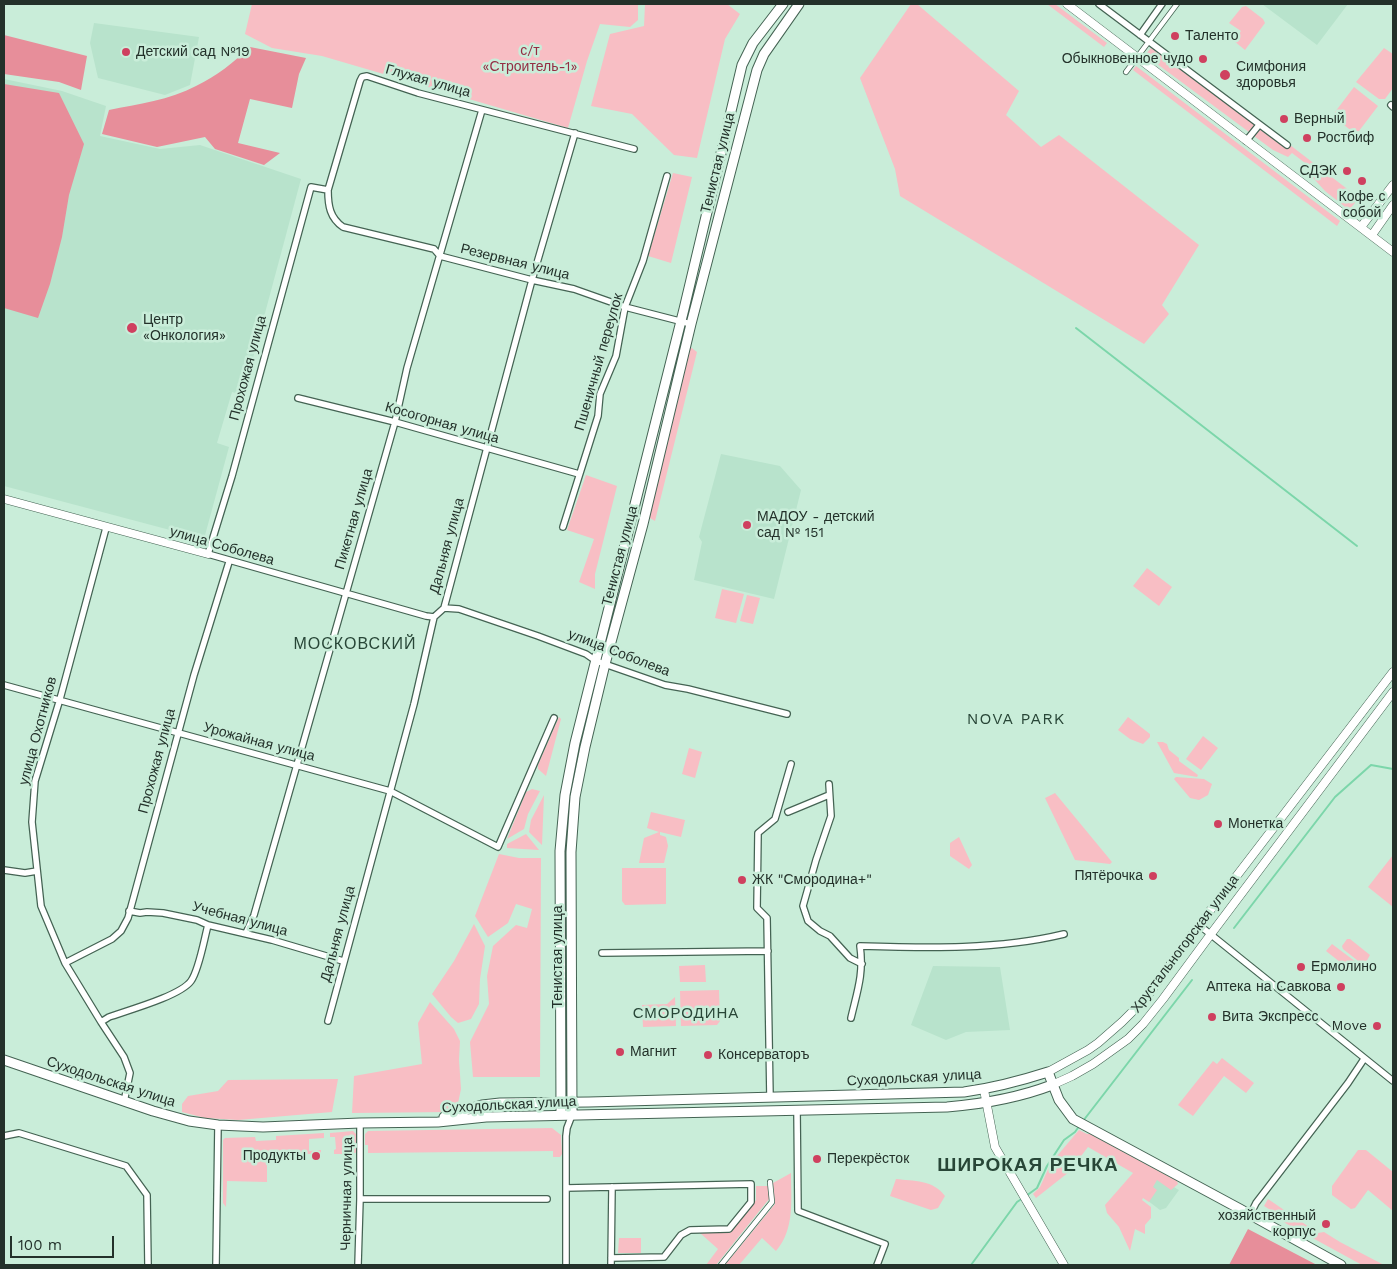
<!DOCTYPE html>
<meta charset="utf-8">
<style>
body{margin:0}
#map{position:relative;width:1397px;height:1269px;overflow:hidden;background:#c9edd9;font-family:"Work Sans",sans-serif}
canvas{display:block}
.frame{position:absolute;inset:0;border:5px solid #23312a;pointer-events:none}
.scale{position:absolute;left:10px;top:1236px;width:104px;height:22px;box-sizing:border-box;border:2px solid #23312a;border-top:0;padding-left:6px;font-size:15px;line-height:18px;white-space:nowrap;color:#23312a;-webkit-text-stroke:4px #c9edd9;paint-order:stroke}
</style>
<div id="map">
<canvas width="1397" height="1269"></canvas>
<div class="frame"></div>
<div class="scale">100 m</div>
</div>
<script>
const context = document.querySelector('canvas').getContext('2d');
context.lineJoin = 'round';
function fill(path, color) { context.fillStyle = color; context.fill(path, 'evenodd'); }
function strokePath(path, color, width, dash) { context.strokeStyle = color; context.lineWidth = width; context.lineCap = dash ? 'butt' : 'round'; context.setLineDash(dash || []); context.stroke(path); }
function drawText(font, color, halo, rows, align = 'center') {
  context.font = font + ' "Work Sans",sans-serif'; context.lineWidth = 5; context.setLineDash([]); context.textBaseline = 'middle'; context.strokeStyle = halo; context.fillStyle = color; for (const [text, x, y, turn = 0] of rows) {
    context.save(); context.translate(x, y); context.rotate((+turn || 0) * Math.PI / 180); context.textAlign = isNaN(turn) ? turn : align; if (halo) context.strokeText(text, 0, 0); context.fillText(text, 0, 0); context.restore();
  }
}
fill(new Path2D(`
 M 1262,4 L 1348,4 L 1317,45 Z
 M 94,23 L 199,37 L 190,85 L 165,95 L 98,78 L 90,43 Z
 M 4,79 L 62,91 L 106,106 L 100,136 L 160,149 L 200,145 L 301,179 L 243,395 L 232,392 L 217,443 L 229,447 L 204,539 L 4,486 Z
 M 721,454 L 780,466 L 801,490 L 774,599 L 694,580 L 702,542 L 699,537 Z
 M 933,966 L 1000,967 L 1010,1030 L 966,1032 L 946,1040 L 911,1025 Z
 M 1146,1171 L 1179,1190 L 1166,1208 L 1160,1210 L 1131,1188 Z`), '#b8e3cc');
fill(new Path2D(`
 M 252,4 L 638,4 L 638,20 L 630,27 L 600,24 L 587,61 L 568,128 L 322,56 L 272,48 L 245,34 Z
 M 645,4 L 727,4 L 740,14 L 725,39 L 697,158 L 674,155 L 632,114 L 591,106 L 610,34 L 644,26 Z
 M 911,4 L 917,4 L 1019,91 L 1006,115 L 1041,147 L 1059,135 L 1199,245 L 1162,305 L 1169,314 L 1144,344 L 900,196 L 895,169 L 860,78 Z
 M 1047,4 L 1055,4 L 1107,43 L 1104,47 Z
 M 1246,6 L 1263,19 L 1265,23 L 1245,50 L 1234,41 L 1241,31 L 1229,23 L 1242,7 Z
 M 1151,48 L 1255,125 L 1249,132 L 1145,55 Z
 M 1384,48 L 1393,54 L 1393,88 L 1385,99 L 1379,99 L 1356,82 Z
 M 1136,66 L 1340,221 L 1337,226 L 1133,70 Z
 M 1354,87 L 1378,106 L 1359,131 L 1353,132 L 1335,118 L 1335,112 Z
 M 1259,129 L 1287,149 L 1290,145 L 1359,198 L 1349,210 L 1325,191 L 1306,170 L 1309,166 L 1292,153 L 1288,157 L 1273,150 L 1254,136 Z
 M 673,173 L 692,177 L 671,263 L 648,256 Z
 M 689,346 L 697,352 L 655,521 L 648,517 Z
 M 586,475 L 617,486 L 595,574 L 595,589 L 579,582 L 594,539 L 567,530 Z
 M 1147,568 L 1172,587 L 1159,606 L 1133,586 Z
 M 722,589 L 744,594 L 736,623 L 715,618 Z
 M 747,595 L 760,598 L 753,624 L 740,621 Z
 M 559,717 L 561,719 L 546,776 L 538,769 L 538,765 Z
 M 1128,717 L 1150,734 L 1150,737 L 1143,744 L 1130,739 L 1118,730 Z
 M 1203,736 L 1218,748 L 1201,770 L 1186,759 Z
 M 1157,742 L 1163,742 L 1167,744 L 1169,750 L 1179,758 L 1179,761 L 1198,775 L 1197,777 L 1174,773 Z
 M 689,748 L 702,752 L 695,778 L 682,774 Z
 M 1176,777 L 1204,779 L 1212,784 L 1208,795 L 1199,800 L 1190,798 L 1174,779 Z
 M 532,789 L 540,791 L 528,814 L 524,829 L 507,839 L 526,792 Z
 M 1055,793 L 1112,862 L 1110,864 L 1075,860 L 1045,798 Z
 M 544,795 L 542,845 L 529,832 L 531,820 Z
 M 651,812 L 685,820 L 681,837 L 660,832 L 660,835 L 666,837 L 668,846 L 664,863 L 639,863 L 644,838 L 659,832 L 647,828 Z
 M 526,834 L 539,850 L 507,848 L 507,844 Z
 M 959,837 L 972,865 L 969,869 L 950,856 L 950,843 Z
 M 499,854 L 519,858 L 541,858 L 540,1077 L 473,1077 L 470,1042 L 489,1004 L 487,976 L 493,946 L 516,925 L 527,928 L 532,909 L 516,904 L 508,923 L 488,937 L 475,916 Z
 M 1393,855 L 1393,907 L 1368,887 Z
 M 622,868 L 666,868 L 666,904 L 625,905 L 622,901 Z
 M 474,924 L 485,946 L 480,979 L 479,1004 L 471,1019 L 458,1023 L 451,1017 L 432,994 L 454,961 Z
 M 1347,939 L 1350,939 L 1370,955 L 1365,964 L 1362,964 L 1343,949 L 1342,946 Z
 M 1332,944 L 1360,965 L 1354,973 L 1326,951 Z
 M 705,965 L 706,982 L 680,982 L 679,966 Z
 M 719,990 L 720,1021 L 717,1025 L 681,1026 L 680,991 Z
 M 675,997 L 676,1026 L 643,1027 L 642,1005 L 667,1004 Z
 M 430,1002 L 454,1029 L 460,1041 L 459,1060 L 461,1089 L 457,1108 L 449,1112 L 352,1113 L 354,1076 L 422,1064 L 418,1023 Z
 M 1222,1058 L 1254,1083 L 1246,1093 L 1224,1076 L 1193,1116 L 1178,1105 L 1213,1061 L 1217,1064 Z
 M 338,1079 L 332,1112 L 238,1120 L 205,1118 L 182,1112 L 182,1104 L 188,1096 L 218,1091 L 228,1080 Z
 M 552,1128 L 561,1135 L 562,1154 L 560,1157 L 553,1157 L 553,1151 L 368,1153 L 368,1145 L 365,1145 L 365,1134 L 368,1131 Z
 M 1079,1130 L 1087,1134 L 1090,1134 L 1177,1181 L 1178,1184 L 1171,1190 L 1157,1180 L 1153,1187 L 1157,1190 L 1149,1202 L 1143,1198 L 1142,1200 L 1151,1207 L 1151,1218 L 1145,1225 L 1145,1234 L 1135,1229 L 1130,1251 L 1119,1227 L 1107,1213 L 1105,1205 L 1133,1173 L 1088,1147 L 1069,1172 L 1036,1198 L 1033,1194 L 1040,1187 L 1051,1163 Z
 M 353,1131 L 356,1134 L 357,1152 L 352,1154 L 334,1154 L 334,1150 L 336,1149 L 335,1137 L 330,1137 L 330,1133 Z
 M 324,1133 L 324,1138 L 309,1139 L 309,1151 L 321,1150 L 321,1154 L 267,1154 L 267,1182 L 227,1181 L 226,1207 L 223,1203 L 223,1140 L 225,1138 L 255,1137 L 256,1141 L 276,1140 L 276,1136 Z
 M 1358,1150 L 1366,1150 L 1393,1172 L 1393,1211 L 1368,1190 L 1355,1208 L 1351,1209 L 1332,1195 L 1332,1186 Z
 M 791,1173 C 791,1200 795,1229 776,1251 L 762,1238 L 739,1265 L 725,1265 L 775,1204 L 773,1183 Z
 M 896,1179 C 913,1181 934,1180 945,1196 L 938,1208 L 931,1210 L 890,1196 Z
 M 756,1186 L 768,1186 L 769,1199 L 716,1265 L 706,1265 L 718,1249 L 700,1233 L 730,1233 L 756,1200 Z
 M 1268,1199 L 1318,1233 L 1324,1232 L 1340,1242 L 1384,1265 L 1362,1265 L 1276,1218 L 1277,1214 L 1264,1206 Z
 M 619,1238 L 641,1238 L 641,1253 L 618,1253 Z`), '#f8bec4');
fill(new Path2D(`
 M 4,35 L 87,56 L 81,90 L 59,82 L 4,74 Z
 M 250,47 L 306,58 L 299,74 L 292,108 L 250,99 L 238,143 L 280,153 L 264,165 L 215,149 L 205,137 L 157,147 L 102,134 L 109,110 C 138,104 170,100 196,86 C 217,76 234,62 250,47 Z
 M 4,84 L 59,93 L 84,144 L 69,195 L 62,237 L 50,284 L 38,318 L 4,308 Z
 M 1248,1229 L 1317,1265 L 1229,1265 Z`), '#e78e9a');
strokePath(new Path2D(`
 M 1076,328 L 1357,546
 M 1234,928 L 1335,797 L 1371,765 L 1393,769
 M 1083,1121 L 1192,980
 M 1026,1196 L 1037,1188 L 1047,1166 L 1064,1140 L 1075,1132 L 1080,1125
 M 971,1265 L 1017,1202 L 1023,1198`), '#7cd6aa', 2);
const pedestrian = new Path2D(`
 M 1126,72 L 1177,4
 M 721,1265 L 772,1202 L 770,1182`);
const minor = new Path2D(`
 M 1099,4 L 1287,145
 M 1140,35 L 1162,4
 M 1391,105 L 1393,107
 M 1246,141 L 1259,125
 M 634,149 L 418,93 L 367,76 L 362,77 L 360,81 L 328,190 C 328,206 330,218 343,227 L 434,249 L 440,256 L 532,280 L 574,289 L 625,307 L 691,324
 M 328,190 L 311,187 L 232,476 L 208,554 L 426,616 L 434,617
 M 298,398 L 395,422 L 579,474
 M 563,527 L 598,416 L 600,394 L 616,356 L 625,307 L 643,261 L 667,176
 M 106,528 L 60,699 L 35,781 L 32,822 L 41,906 L 65,963 L 101,1022 L 124,1057 L 130,1073 L 124,1102
 M 444,608 L 459,609 L 538,636 L 586,654 L 596,661 L 665,685 L 688,689 L 787,714
 M 4,685 L 390,791 L 498,847 L 554,718
 M 829,784 L 831,816 L 816,860 L 803,906 L 808,921 L 820,931 L 830,936 L 850,958 L 862,964
 M 788,812 L 829,795
 M 4,870 L 25,873 L 37,871
 M 129,911 L 140,913 L 147,912 L 163,913 L 197,920 L 208,925 L 272,940 L 343,961
 M 1199,925 L 1393,1081
 M 246,933 L 254,915 L 395,422 L 407,368 L 482,110
 M 602,953 L 768,951
 M 65,963 L 112,939 L 121,931 L 128,918 L 194,675 L 229,562
 M 851,1018 C 857,992 864,974 860,946 C 928,948 998,950 1064,934
 M 328,1021 L 414,704 L 434,617 L 444,608 L 532,280 L 575,133
 M 101,1022 L 109,1017 C 129,1010 180,996 191,981 C 199,970 204,940 208,925
 M 770,1098 L 767,918 L 757,908 L 758,833 L 775,819 L 791,764
 M 797,1110 L 798,1211 L 885,1244 L 877,1265
 M 4,1136 L 19,1133 L 126,1166 L 147,1195 L 148,1265
 M 566,1188 L 751,1184 L 751,1202 L 729,1229 L 690,1230 L 681,1235 L 664,1257 L 611,1258
 M 360,1199 L 547,1199
 M 1250,1215 L 1256,1203 L 1348,1083 L 1364,1059
 M 216,1265 L 218,1125
 M 358,1265 L 360,1199 L 360,1123
 M 566,1265 L 566,1136 L 567,1128 L 572,1115
 M 611,1265 L 612,1187`);
const tertiary = new Path2D(`
 M 1067,4 L 1393,252
 M 1361,227 L 1393,185
 M 1372,235 L 1393,205
 M 4,499 L 208,554
 M 1048,1072 L 1088,1050 L 1098,1043 L 1122,1022 L 1146,998 L 1199,925 L 1393,672
 M 1052,1085 L 1072,1076 L 1093,1064 L 1128,1039 L 1143,1024 L 1163,999 L 1211,934 L 1393,692
 M 984,1090 L 995,1147 L 1064,1265`);
const secondary = new Path2D(`
 M 4,1060 L 153,1111 L 189,1121 L 218,1125 L 263,1127 L 360,1123 L 438,1122 L 486,1117 L 947,1107 C 983,1104 1018,1098 1052,1085
 M 561,1115 L 560,851 L 565,795 L 575,743 L 684,309 L 742,65 L 753,43 L 783,4
 M 572,1115 L 571,852 L 575,797 L 585,747 L 605,664 L 643,524 L 691,324 L 757,70 L 764,54 L 799,4
 M 444,1117 L 482,1105 L 500,1103 L 589,1102 L 964,1092 C 993,1088 1020,1081 1048,1072 L 1059,1100 L 1073,1119 L 1240,1209 L 1341,1265`);
strokePath(pedestrian, '#446353', 6);
strokePath(minor, '#446353', 8);
strokePath(tertiary, '#446353', 9);
strokePath(secondary, '#446353', 11);
strokePath(pedestrian, '#fff', 4.5);
strokePath(minor, '#fff', 5.5);
strokePath(tertiary, '#fff', 8);
strokePath(secondary, '#fff', 9);
for (const [x, y, r, color] of [
 [1175,36,5,"#cf405f"],
 [126,52,5,"#cf405f"],
 [1203,59,5,"#cf405f"],
 [1225,75,6,"#cf405f"],
 [1284,119,5,"#cf405f"],
 [1307,138,5,"#cf405f"],
 [1347,171,5,"#cf405f"],
 [1362,181,5,"#cf405f"],
 [132,328,6,"#cf405f"],
 [747,525,5,"#cf405f"],
 [1218,824,5,"#cf405f"],
 [1153,876,5,"#cf405f"],
 [742,880,5,"#cf405f"],
 [1301,967,5,"#cf405f"],
 [1341,987,5,"#cf405f"],
 [1212,1017,5,"#cf405f"],
 [1377,1026,5,"#cf405f"],
 [620,1052,5,"#cf405f"],
 [708,1055,5,"#cf405f"],
 [316,1156,5,"#cf405f"],
 [817,1159,5,"#cf405f"],
 [1326,1224,5,"#cf405f"]
]) { const dot = new Path2D(); dot.arc(x, y, r, 0, 2 * Math.PI); context.fillStyle = color; context.fill(dot); strokePath(dot, '#c9edd9', 2); }
drawText('14px', '#23312a', '#c9edd9', [
 ["Таленто",1185,36],
 ["Детский сад №19",136,52],
 ["Обыкновенное чудо",1193,59,"right"],
 ["Симфония",1236,67],
 ["здоровья",1236,83],
 ["Верный",1294,119],
 ["Ростбиф",1317,138],
 ["СДЭК",1337,171,"right"],
 ["Кофе с",1362,197,"center"],
 ["собой",1362,213,"center"],
 ["Центр",143,320],
 ["«Онкология»",143,336],
 ["МАДОУ - детский",757,517],
 ["сад № 151",757,533],
 ["Монетка",1228,824],
 ["Пятёрочка",1143,876,"right"],
 ["ЖК \"Смородина+\"",752,880],
 ["Ермолино",1311,967],
 ["Аптека на Савкова",1331,987,"right"],
 ["Вита Экспресс",1222,1017],
 ["Move",1367,1026,"right"],
 ["Магнит",630,1052],
 ["Консерваторъ",718,1055],
 ["Продукты",306,1156,"right"],
 ["Перекрёсток",827,1159],
 ["хозяйственный",1316,1216,"right"],
 ["корпус",1316,1232,"right"]
], 'left');
drawText('14px', '#942d43', '#c9edd9', [
 ["с/т",530,51],
 ["«Строитель-1»",530,67]
]);
drawText('14px', '#23312a', '#c9edd9', [
 ["Глухая улица",428,81,16],
 ["Тенистая улица",718,163,-76],
 ["Резервная улица",515,262,14],
 ["Пшеничный переулок",599,362,-74],
 ["Прохожая улица",248,368,-75],
 ["Косогорная улица",442,423,16],
 ["Пикетная улица",354,519,-74],
 ["улица Соболева",222,546,16],
 ["Дальняя улица",447,546,-75],
 ["Тенистая улица",620,556,-75],
 ["улица Соболева",619,653,21],
 ["улица Охотников",38,731,-75],
 ["Урожайная улица",259,742,15],
 ["Прохожая улица",157,761,-75],
 ["Учебная улица",240,919,15],
 ["Дальняя улица",338,934,-75],
 ["Хрустальногорская улица",1185,944,-53],
 ["Тенистая улица",558,957,-90],
 ["Суходольская улица",914,1078,-3],
 ["Суходольская улица",111,1082,18],
 ["Суходольская улица",509,1105,-3],
 ["Черничная улица",347,1194,-89]
]);
context.letterSpacing = '1px';
drawText('15px', '#284637', '#c9edd9', [
 ["СМОРОДИНА",686,1014]
]);
context.letterSpacing = '0px';
context.letterSpacing = '1px';
drawText('16px', '#284637', '#c9edd9', [
 ["МОСКОВСКИЙ",355,644],
 ["NOVA PARK",1016,719]
]);
context.letterSpacing = '0px';
context.letterSpacing = '1px';
drawText('bold 19px', '#284637', '#c9edd9', [
 ["ШИРОКАЯ РЕЧКА",1028,1165]
]);
context.letterSpacing = '0px';
</script>
